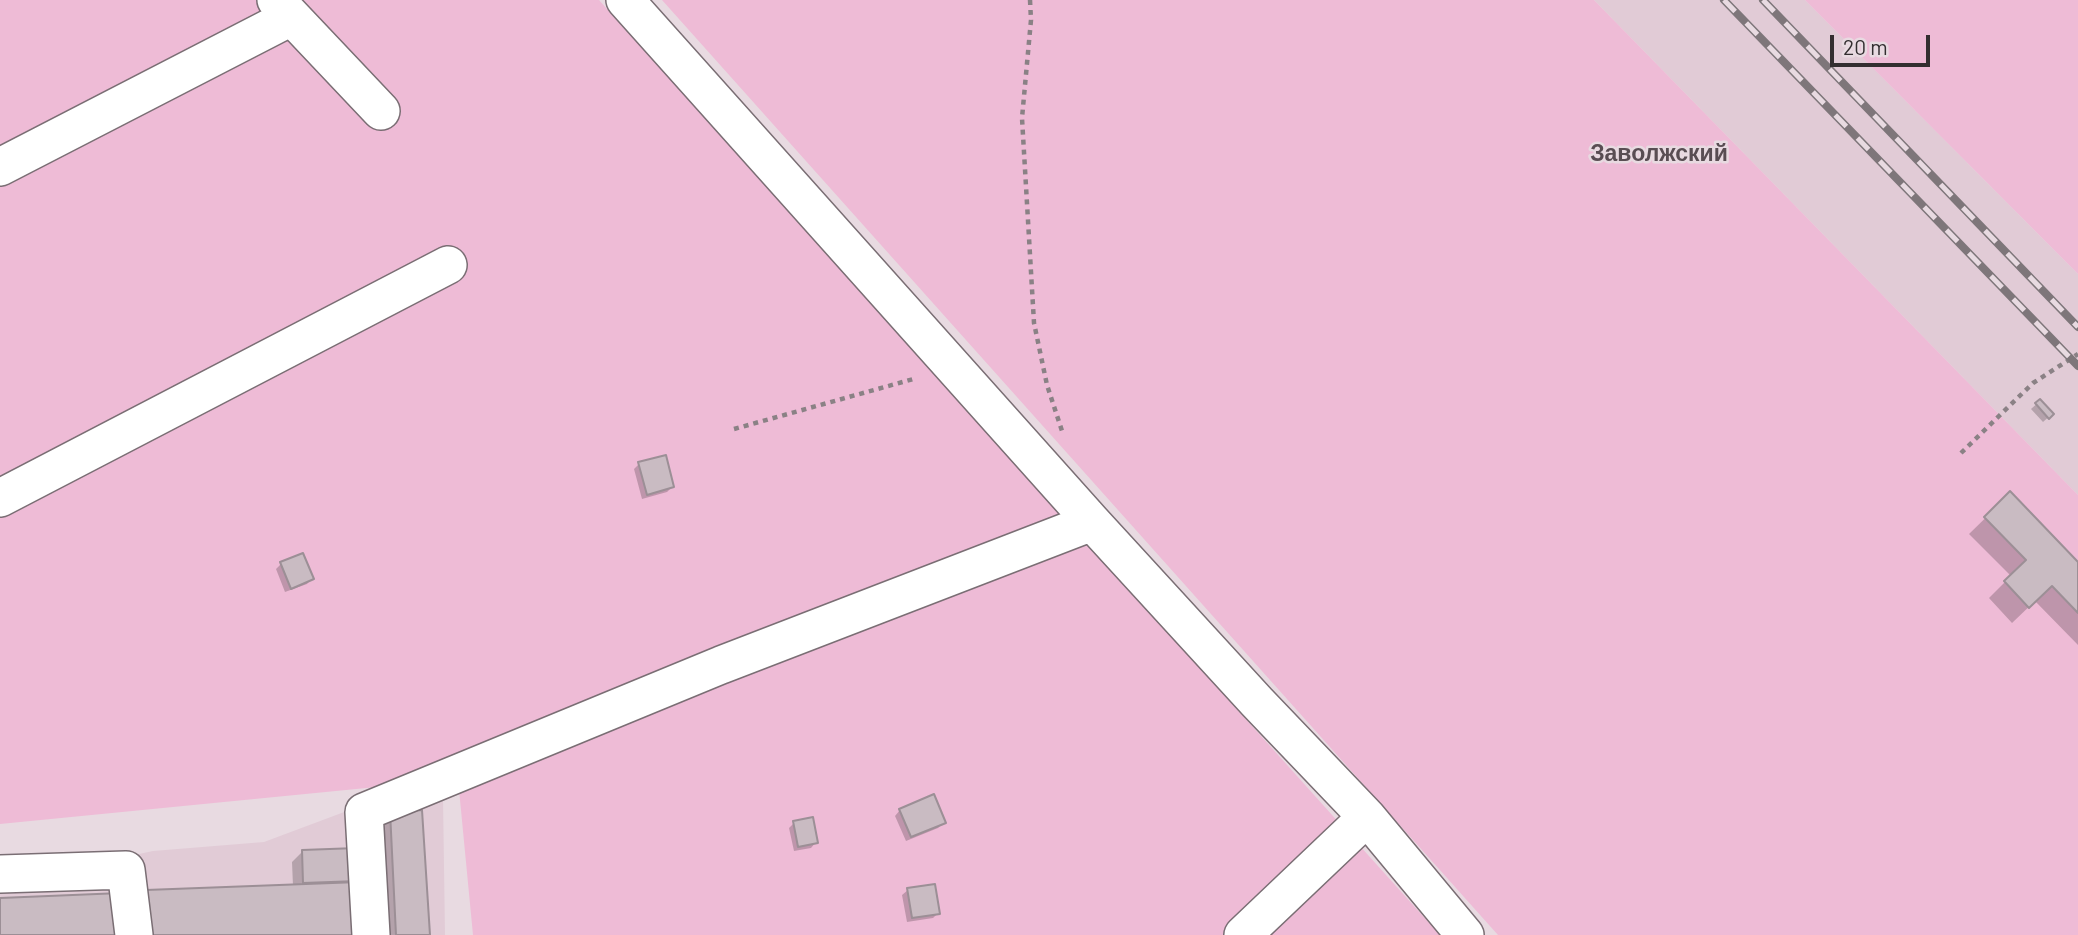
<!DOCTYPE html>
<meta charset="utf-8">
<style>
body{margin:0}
#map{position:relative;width:2078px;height:935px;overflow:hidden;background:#e8dae1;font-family:Barlow,sans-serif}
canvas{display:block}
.scale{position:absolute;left:1830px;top:35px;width:100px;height:32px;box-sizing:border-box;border:4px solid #332e30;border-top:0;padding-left:9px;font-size:21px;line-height:24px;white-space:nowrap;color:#332e30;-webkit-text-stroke:5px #e8dae1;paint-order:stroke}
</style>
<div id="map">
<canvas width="2078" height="935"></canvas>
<div class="scale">20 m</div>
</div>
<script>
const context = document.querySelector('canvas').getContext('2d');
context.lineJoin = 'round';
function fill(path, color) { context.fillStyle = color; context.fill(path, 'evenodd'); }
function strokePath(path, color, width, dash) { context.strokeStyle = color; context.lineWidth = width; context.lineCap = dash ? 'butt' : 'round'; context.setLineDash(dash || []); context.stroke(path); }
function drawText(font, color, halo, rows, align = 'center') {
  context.font = font + ' Barlow,sans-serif'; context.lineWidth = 5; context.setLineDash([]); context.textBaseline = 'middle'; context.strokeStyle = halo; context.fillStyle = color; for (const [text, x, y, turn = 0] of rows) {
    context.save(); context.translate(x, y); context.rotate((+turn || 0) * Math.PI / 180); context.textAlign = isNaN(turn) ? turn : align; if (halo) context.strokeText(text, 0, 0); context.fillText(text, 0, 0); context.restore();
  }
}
fill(new Path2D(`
 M 1594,0 L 1805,0 L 2078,274 L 2078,495 Z
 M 443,798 L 445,935 L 0,935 L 0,875 L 50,873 L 153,851 L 264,842 L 379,799 Z`), '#e1cbd6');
fill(new Path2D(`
 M 0,0 L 599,0 L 1440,935 L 473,935 L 458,779 L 0,824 Z
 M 662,0 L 1594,0 L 2078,495 L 2078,935 L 1498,935 Z
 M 1805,0 L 2078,0 L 2078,274 Z`), '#eebbd6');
fill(new Path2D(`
 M 2040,401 L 2052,414 L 2043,422 L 2031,409 Z
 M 639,464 L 672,487 L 667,492 L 642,499 L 634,469 Z
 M 2010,494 L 2078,564 L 2078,645 L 2035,601 L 2012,623 L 1989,598 L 2011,576 L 1969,534 Z
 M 281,564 L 312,578 L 307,584 L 285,592 L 276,569 Z
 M 900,810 L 943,823 L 938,828 L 906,841 L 895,816 Z
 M 391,813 L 428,935 L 380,935 L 375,829 Z
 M 794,823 L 816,842 L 811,848 L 794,851 L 789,828 Z
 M 303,851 L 357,880 L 353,884 L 293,886 L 292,862 Z
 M 908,890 L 938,913 L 933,918 L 907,922 L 902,895 Z`), '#0003');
const building = new Path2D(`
 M 2040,399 L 2054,414 L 2049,419 L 2035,403 Z
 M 666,455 L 674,487 L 647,495 L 638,462 Z
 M 2010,491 L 2078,562 L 2078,613 L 2052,586 L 2029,608 L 2004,581 L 2026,560 L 1984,517 Z
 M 303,553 L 314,579 L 291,589 L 280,562 Z
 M 934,794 L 946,823 L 911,837 L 899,809 Z
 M 422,810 L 430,935 L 396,935 L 390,811 Z
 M 813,817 L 818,843 L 798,847 L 793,821 Z
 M 357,848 L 359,881 L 303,883 L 302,850 Z
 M 359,882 L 361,935 L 148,935 L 146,890 Z
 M 935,884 L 940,914 L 912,918 L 907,888 Z
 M 121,893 L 124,935 L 0,935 L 0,898 Z`);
fill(building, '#c9bbc2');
strokePath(building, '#9c8f96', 2);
const minor = new Path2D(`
 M 276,0 L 381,111
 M 625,0 L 1092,522 L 1257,702 L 1367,817 L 1465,935
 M 0,167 L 291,17
 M 0,498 L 448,265
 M 0,874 L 126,870 L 134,935
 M 371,935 L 364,812 L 721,665 L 1092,522
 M 1243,935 L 1367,817`);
strokePath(minor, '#7a6e74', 40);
strokePath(new Path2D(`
 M 1030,0 L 1031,20 L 1022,118 L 1034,323 L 1047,385 L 1063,434
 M 734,429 L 917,378
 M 1961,453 L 2033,383 L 2078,354`), '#8a8185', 4.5, [5, 5]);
strokePath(minor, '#fff', 37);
const rail = new Path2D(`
 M 1724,0 L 2078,366
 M 1763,0 L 2078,327`);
strokePath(rail, '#7e767a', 8);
strokePath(rail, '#e8dae1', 5, [16]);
drawText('bold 23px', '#594d53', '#e8dae1', [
 ["Заволжский",1659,153]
]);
</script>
